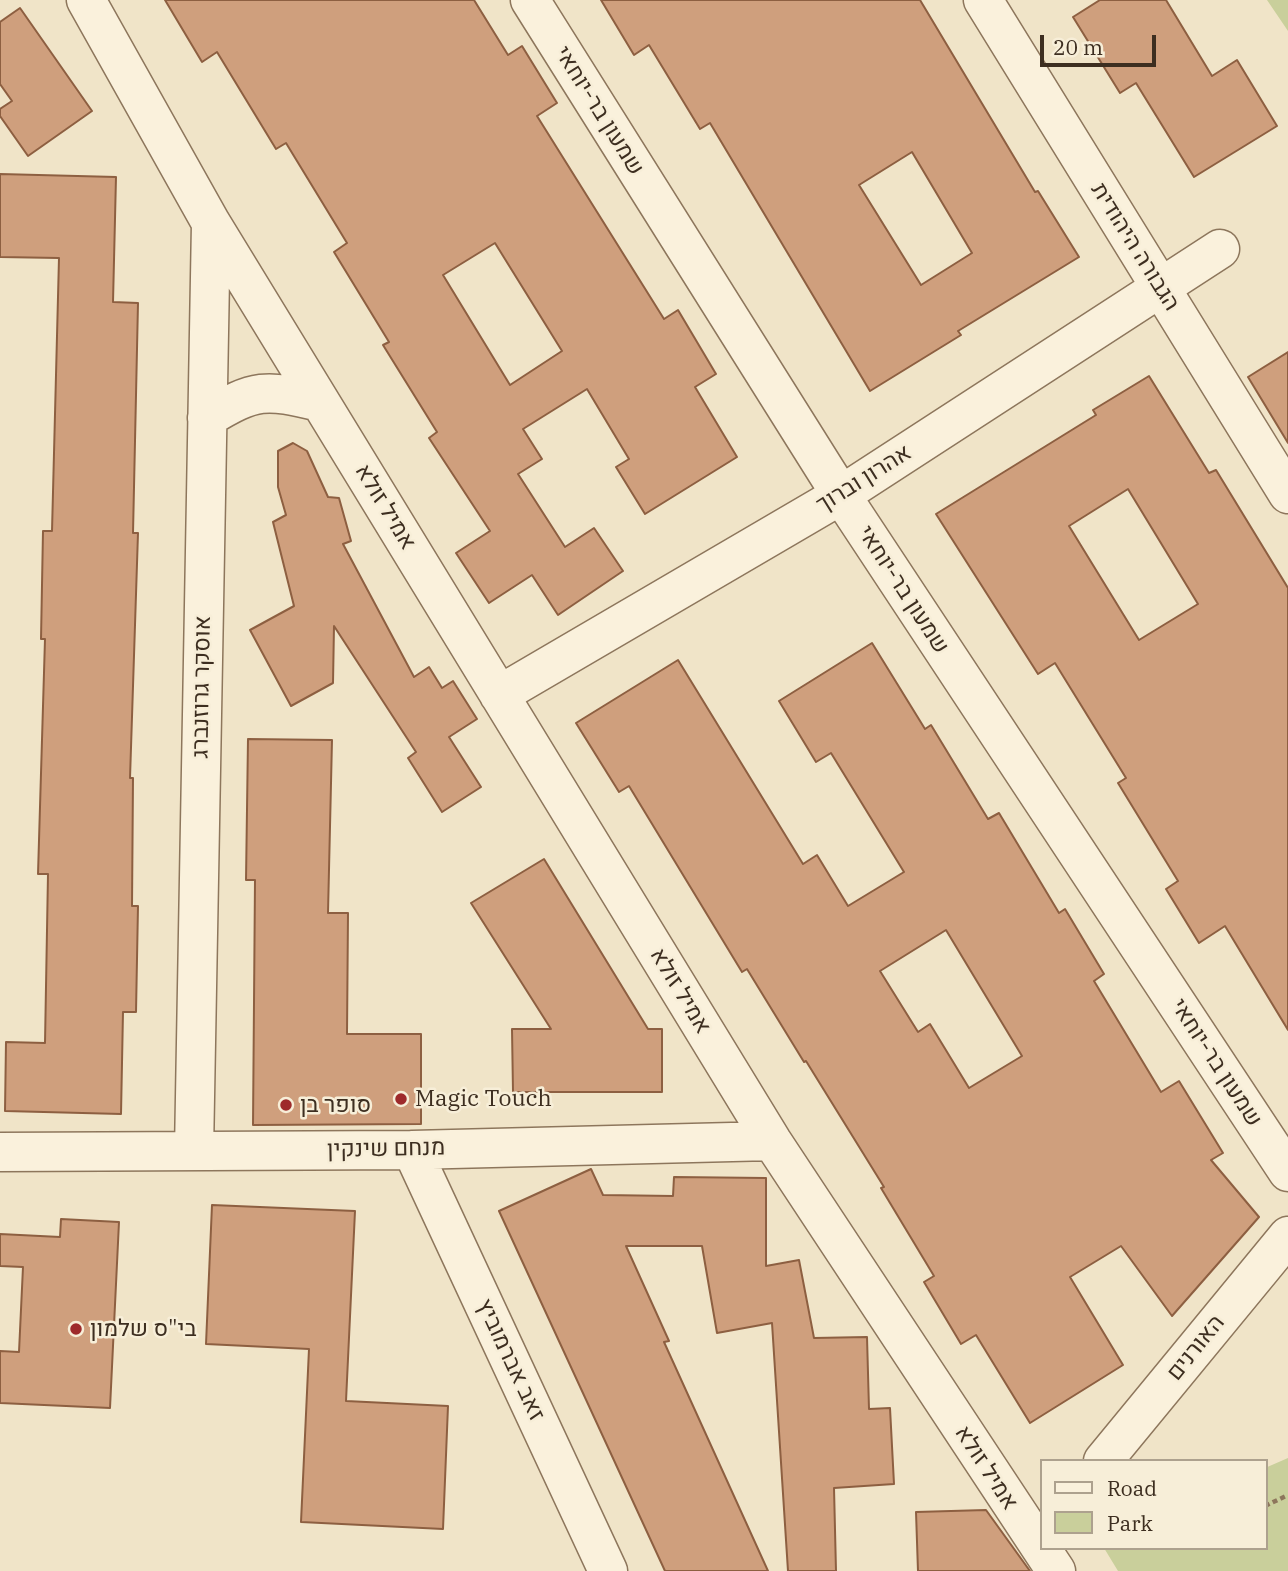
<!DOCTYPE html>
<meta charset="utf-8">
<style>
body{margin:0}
#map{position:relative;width:1288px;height:1571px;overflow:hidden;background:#f0e4c8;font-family:"IBM Plex Serif",serif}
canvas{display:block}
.legend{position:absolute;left:1040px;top:1459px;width:228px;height:91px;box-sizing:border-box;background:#f7eed8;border:2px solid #ada18e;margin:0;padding:9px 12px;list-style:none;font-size:21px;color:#3d2e20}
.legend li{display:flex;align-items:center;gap:14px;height:35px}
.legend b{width:35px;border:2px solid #ada18e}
.scale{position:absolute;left:1040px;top:35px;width:116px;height:32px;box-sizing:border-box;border:4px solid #3d2e20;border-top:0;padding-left:9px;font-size:21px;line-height:24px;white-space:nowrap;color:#3d2e20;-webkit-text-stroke:5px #f7eed8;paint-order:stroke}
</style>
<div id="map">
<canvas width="1288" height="1571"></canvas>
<ul class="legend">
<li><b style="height:9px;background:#faf1dc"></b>Road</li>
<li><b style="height:19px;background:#c9cf9b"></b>Park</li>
</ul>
<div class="scale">20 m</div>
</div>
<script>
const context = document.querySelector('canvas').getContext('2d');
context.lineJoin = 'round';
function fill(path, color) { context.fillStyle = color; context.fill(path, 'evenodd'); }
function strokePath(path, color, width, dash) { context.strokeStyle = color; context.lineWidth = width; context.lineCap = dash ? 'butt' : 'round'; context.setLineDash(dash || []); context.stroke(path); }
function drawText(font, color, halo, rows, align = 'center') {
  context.font = font + ' "IBM Plex Serif",Heebo,serif'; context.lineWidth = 5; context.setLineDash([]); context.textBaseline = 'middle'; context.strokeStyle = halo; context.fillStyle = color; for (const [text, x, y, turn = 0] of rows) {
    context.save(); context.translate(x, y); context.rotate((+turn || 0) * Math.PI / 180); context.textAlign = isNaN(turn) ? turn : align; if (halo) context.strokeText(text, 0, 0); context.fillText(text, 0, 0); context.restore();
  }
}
fill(new Path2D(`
 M 1267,0 L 1288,0 L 1288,31 Z
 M 1288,1458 L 1288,1571 L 1118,1571 L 1104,1548 L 1265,1548 L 1265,1468 Z`), '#c9cf9b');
const building = new Path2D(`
 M 165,0 L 474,0 L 508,55 L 522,46 L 557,103 L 537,116 L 664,319 L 678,310 L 716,374 L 695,387 L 737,457 L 645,514 L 616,467 L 629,459 L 587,389 L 523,429 L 542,459 L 518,474 L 565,547 L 594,528 L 623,571 L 558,615 L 532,575 L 489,603 L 456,553 L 490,531 L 429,438 L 437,432 L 383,345 L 389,342 L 334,252 L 347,243 L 286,143 L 276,149 L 217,52 L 202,62 ZM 495,243 L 562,351 L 510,385 L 443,275 Z
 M 601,0 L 920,0 L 1035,192 L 1038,191 L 1079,257 L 958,331 L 961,335 L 870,391 L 710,123 L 700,129 L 649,45 L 634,55 ZM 912,152 L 972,253 L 921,285 L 859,185 Z
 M 1100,0 L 1166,0 L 1212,76 L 1237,60 L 1277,126 L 1194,177 L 1136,83 L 1120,93 L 1073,17 Z
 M 20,8 L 92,111 L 28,156 L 0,116 L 0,109 L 12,101 L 0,84 L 0,22 Z
 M 0,174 L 116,177 L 113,302 L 138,303 L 133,533 L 138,533 L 130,778 L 133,778 L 132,906 L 138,906 L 136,1012 L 123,1012 L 121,1114 L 5,1111 L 6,1042 L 45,1043 L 48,874 L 38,874 L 45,639 L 41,639 L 43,531 L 52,531 L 59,258 L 0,257 Z
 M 1288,352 L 1288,443 L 1248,377 Z
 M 1149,376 L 1209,473 L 1216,470 L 1288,588 L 1288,1030 L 1225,926 L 1199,943 L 1166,889 L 1178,881 L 1118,783 L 1126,778 L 1055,663 L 1038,674 L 936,514 L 1096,415 L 1093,410 ZM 1128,489 L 1198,604 L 1139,640 L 1069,526 Z
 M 293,443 L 307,451 L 328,497 L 339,498 L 351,541 L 343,544 L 414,677 L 429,667 L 442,688 L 453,681 L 477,719 L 449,737 L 481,787 L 442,812 L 408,758 L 416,752 L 334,626 L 333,683 L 291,706 L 250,630 L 294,606 L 273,522 L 286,515 L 278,487 L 278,451 Z
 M 872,643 L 925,729 L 931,725 L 988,819 L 999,813 L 1059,913 L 1065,909 L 1104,974 L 1094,981 L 1161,1092 L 1179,1081 L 1223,1153 L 1211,1160 L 1259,1217 L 1172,1316 L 1121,1246 L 1070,1277 L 1123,1365 L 1030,1423 L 976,1335 L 961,1344 L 924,1282 L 934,1276 L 881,1188 L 884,1187 L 806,1061 L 804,1062 L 747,969 L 742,972 L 629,786 L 619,792 L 576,723 L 678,660 L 803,864 L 817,855 L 848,906 L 904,872 L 831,753 L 816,762 L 779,701 ZM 946,930 L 1022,1056 L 969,1088 L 930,1024 L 918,1032 L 880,971 Z
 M 248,739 L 332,740 L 328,913 L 348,913 L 347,1034 L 421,1034 L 421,1124 L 253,1125 L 255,880 L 246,880 Z
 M 544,859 L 648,1029 L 662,1029 L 662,1092 L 513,1092 L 512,1029 L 551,1029 L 471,903 Z
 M 591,1169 L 603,1195 L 673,1196 L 674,1177 L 766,1178 L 766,1266 L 799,1260 L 814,1338 L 867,1337 L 869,1409 L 890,1408 L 894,1484 L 834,1488 L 836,1571 L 788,1571 L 772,1323 L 717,1333 L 702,1246 L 626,1246 L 669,1341 L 664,1342 L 768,1571 L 665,1571 L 499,1211 Z
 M 212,1205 L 355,1211 L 346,1401 L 448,1406 L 443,1529 L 301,1522 L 309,1349 L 206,1344 Z
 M 61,1219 L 119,1222 L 110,1408 L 0,1403 L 0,1351 L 19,1352 L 23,1267 L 0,1266 L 0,1234 L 60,1237 Z
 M 986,1510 L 1030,1571 L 918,1571 L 916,1512 Z`);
fill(building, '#cf9f7d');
strokePath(building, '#8d5f41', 2);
const street = new Path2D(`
 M 86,0 L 211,223 L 772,1141 L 1056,1571
 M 530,0 L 841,495 L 1288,1172
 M 983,0 L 1288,494
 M 207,418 C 256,388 265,389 320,402
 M 499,695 L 841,495 L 1220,249
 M 412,1150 L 608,1571
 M 194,1151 L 211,223
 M 0,1152 L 412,1150 L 772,1141
 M 1103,1461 L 1288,1236`);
strokePath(street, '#8d765c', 41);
strokePath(new Path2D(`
 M 1265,1506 L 1288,1495`), '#8d765c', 4.5, [5, 3.5]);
strokePath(street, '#faf1dc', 38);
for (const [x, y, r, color] of [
 [401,1099,7,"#9e2a2b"],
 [286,1105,7,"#9e2a2b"],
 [76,1329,7,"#9e2a2b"]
]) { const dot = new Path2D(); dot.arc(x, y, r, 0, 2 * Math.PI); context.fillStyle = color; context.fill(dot); strokePath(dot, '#f7eed8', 2.5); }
drawText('23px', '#3d2e20', '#f7eed8', [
 ["שמעון בר-יוחאי",599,111,58],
 ["הגבורה היהודית",1135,247,58],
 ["אהרון וברוך",864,479,-32],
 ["אמיל זולא",385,507,59],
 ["שמעון בר-יוחאי",903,590,57],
 ["אוסקר גרוזנברג",202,687,-89],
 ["אמיל זולא",680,991,59],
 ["שמעון בר-יוחאי",1216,1063,57],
 ["מנחם שינקין",386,1149,-1],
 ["האורנים",1196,1348,-51],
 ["זאב אברמוביץ",510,1360,65],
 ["אמיל זולא",986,1468,57]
]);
drawText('23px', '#3d2e20', '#f7eed8', [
 ["Magic Touch",415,1099],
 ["סופר בן",300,1105],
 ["בי\"ס שלמון",90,1329]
], 'left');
</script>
